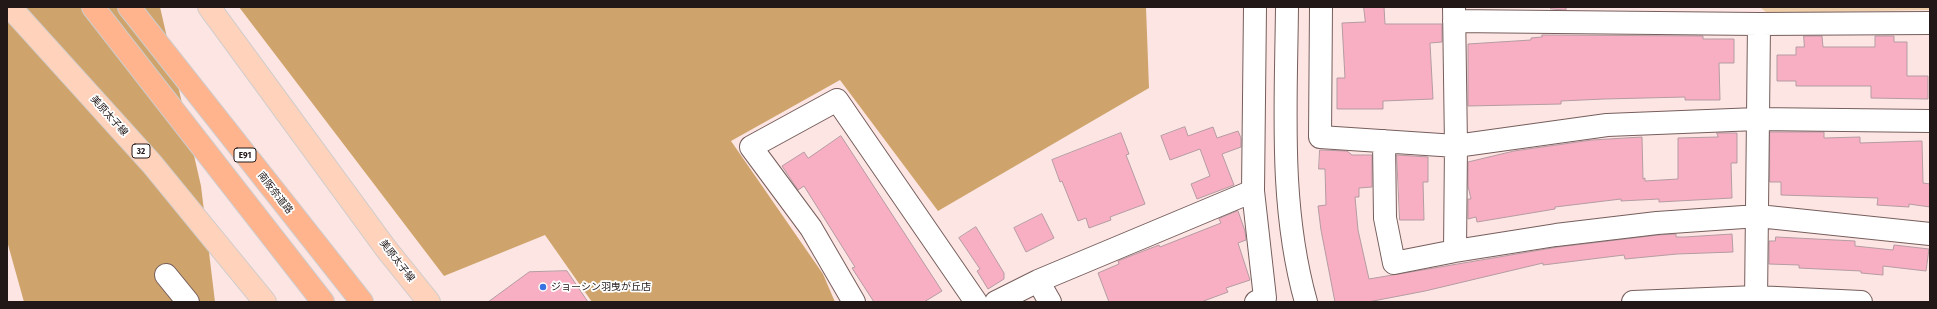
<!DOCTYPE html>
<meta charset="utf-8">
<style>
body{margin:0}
#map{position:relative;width:1937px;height:309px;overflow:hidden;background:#fce5e3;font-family:"Fira Sans Condensed",sans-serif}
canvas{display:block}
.frame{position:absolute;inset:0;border:8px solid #221818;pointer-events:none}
</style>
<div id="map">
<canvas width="1937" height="309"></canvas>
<div class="frame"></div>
</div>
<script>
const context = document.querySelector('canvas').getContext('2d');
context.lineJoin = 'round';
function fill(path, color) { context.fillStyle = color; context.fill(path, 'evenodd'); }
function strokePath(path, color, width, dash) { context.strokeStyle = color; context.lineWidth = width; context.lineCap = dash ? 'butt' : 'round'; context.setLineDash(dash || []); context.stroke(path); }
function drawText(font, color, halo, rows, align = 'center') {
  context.font = font + ' "Fira Sans Condensed","Noto Sans JP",sans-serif'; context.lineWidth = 3.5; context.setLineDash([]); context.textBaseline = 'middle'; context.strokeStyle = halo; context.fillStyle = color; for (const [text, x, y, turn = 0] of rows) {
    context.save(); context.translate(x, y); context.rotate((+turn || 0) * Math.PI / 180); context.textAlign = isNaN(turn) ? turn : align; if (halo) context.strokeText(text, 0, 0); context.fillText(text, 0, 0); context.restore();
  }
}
fill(new Path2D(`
 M 1760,7 L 1930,7 L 1930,10 L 1767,13 Z`), '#edcea8');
fill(new Path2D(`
 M 7,7 L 160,7 L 201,186 L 215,302 L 24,302 L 7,241 Z
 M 239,7 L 1146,7 L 1149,88 L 938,211 L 840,80 L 731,141 L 823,274 L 835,302 L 592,302 L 545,235 L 444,276 Z`), '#cfa46c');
const building = new Path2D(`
 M 1364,7 L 1384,7 L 1385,24 L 1442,24 L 1442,42 L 1430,43 L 1433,99 L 1383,101 L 1383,109 L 1337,109 L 1337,78 L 1345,78 L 1342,23 L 1365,22 Z
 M 1551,7 L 1566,7 L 1566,10 L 1551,9 Z
 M 1542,35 L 1703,36 L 1703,39 L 1734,39 L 1734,63 L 1719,63 L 1720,100 L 1685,100 L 1685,97 L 1604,99 L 1561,101 L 1561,104 L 1468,106 L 1468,44 L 1531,40 L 1531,38 L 1542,37 Z
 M 1804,36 L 1822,36 L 1823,47 L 1875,47 L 1875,36 L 1894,36 L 1894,42 L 1907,42 L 1907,76 L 1928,76 L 1928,99 L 1871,98 L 1871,86 L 1796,86 L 1796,81 L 1777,81 L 1777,55 L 1796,55 L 1796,47 L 1804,47 Z
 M 1185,127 L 1188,136 L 1213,127 L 1217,138 L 1238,131 L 1241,138 L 1241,147 L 1222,154 L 1234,185 L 1197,199 L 1191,184 L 1210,176 L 1200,149 L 1170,160 L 1161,136 Z
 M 1770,132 L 1824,132 L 1824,138 L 1860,137 L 1860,143 L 1922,141 L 1923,183 L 1930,184 L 1930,207 L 1909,204 L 1909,207 L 1877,205 L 1878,198 L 1781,195 L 1781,182 L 1770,182 Z
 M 1121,133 L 1129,154 L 1126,155 L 1145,204 L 1110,217 L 1111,220 L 1089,228 L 1086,218 L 1078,221 L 1062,181 L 1060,182 L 1052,160 Z
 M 1717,133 L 1737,133 L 1737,163 L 1731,163 L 1732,198 L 1659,202 L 1659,199 L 1621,201 L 1621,199 L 1555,207 L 1555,209 L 1477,222 L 1476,217 L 1468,219 L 1468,199 L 1471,199 L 1468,186 L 1468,162 L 1514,151 L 1592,140 L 1642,137 L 1643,179 L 1645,178 L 1645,181 L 1678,179 L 1678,138 L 1718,137 Z
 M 841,136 L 942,291 L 924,302 L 874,302 L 852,268 L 855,267 L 804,186 L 798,190 L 782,166 L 804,152 L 808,158 Z
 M 1320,150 L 1347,151 L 1352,155 L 1372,155 L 1372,187 L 1359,188 L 1359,197 L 1355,197 L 1358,230 L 1369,279 L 1558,247 L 1658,235 L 1676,234 L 1676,237 L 1685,237 L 1732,234 L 1733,252 L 1677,254 L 1625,259 L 1624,255 L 1543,265 L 1543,263 L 1425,291 L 1368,302 L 1335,302 L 1321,230 L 1318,206 L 1326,205 L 1325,169 L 1319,169 Z
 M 1397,155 L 1428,157 L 1428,182 L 1423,182 L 1424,220 L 1400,220 Z
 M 1238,211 L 1245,231 L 1246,240 L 1238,243 L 1250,280 L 1226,288 L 1228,292 L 1201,302 L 1109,302 L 1098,273 L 1119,264 L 1118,261 L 1133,255 L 1159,245 L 1160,247 L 1221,223 L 1219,219 Z
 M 1042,214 L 1054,238 L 1026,252 L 1014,228 Z
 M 976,227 L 1004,273 L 1004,279 L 988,289 L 977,271 L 980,269 L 959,238 Z
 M 1776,237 L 1855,241 L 1855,246 L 1893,250 L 1894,245 L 1929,249 L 1926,271 L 1883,266 L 1883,275 L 1861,273 L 1861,271 L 1799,268 L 1799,265 L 1769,264 L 1769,241 L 1775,241 Z
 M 567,271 L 588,302 L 488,302 L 529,272 Z`);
fill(building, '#f8afc4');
strokePath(building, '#b59ba2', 1);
const minor = new Path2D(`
 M 1255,7 L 1253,191 L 1265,298 L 1256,302
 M 1287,7 C 1286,106 1279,206 1306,302
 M 1321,7 L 1320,137 L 1456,146 L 1454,7
 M 1454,21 L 1759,24 L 1930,23
 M 1384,141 L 1385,218 L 1394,263 L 1455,251 L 1556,235 L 1657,223 L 1758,216 L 1930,234
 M 1455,251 L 1456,146 L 1607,125 L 1757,119 L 1930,121
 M 166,275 L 188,302
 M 1038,281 L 1050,302
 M 854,302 L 811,228 L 751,147 L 837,100 L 976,302
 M 996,302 L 1038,281 L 1253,191
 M 1633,302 L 1756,297 L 1861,302
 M 1756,302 L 1759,24`);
const major = new Path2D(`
 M 10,7 L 152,164 L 265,302
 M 209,7 L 387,250 L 429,302`);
const highway = new Path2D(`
 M 93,7 L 323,302
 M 129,7 L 362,302`);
strokePath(minor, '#765e5c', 24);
strokePath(major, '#cecccc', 24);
strokePath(highway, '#cecccc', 24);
strokePath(minor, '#fff', 22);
strokePath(major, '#ffd2bb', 22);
strokePath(highway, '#ffb48d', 22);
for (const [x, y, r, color] of [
 [543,287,4,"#3b72e2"]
]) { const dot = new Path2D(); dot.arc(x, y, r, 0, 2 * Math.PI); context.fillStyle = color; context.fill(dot); strokePath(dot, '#fff', 1.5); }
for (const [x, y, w] of [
 [141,151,18],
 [245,155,22]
]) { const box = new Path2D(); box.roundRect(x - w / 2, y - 7, w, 14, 3); context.fillStyle = '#fff'; context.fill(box); strokePath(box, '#221818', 1); }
drawText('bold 9px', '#221818', null, [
 ["32",141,151],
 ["E91",245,155]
]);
drawText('10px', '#221818', '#fff', [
 ["美原太子線",109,116,48],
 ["南阪奈道路",275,193,52],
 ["美原太子線",397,261,52]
]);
drawText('10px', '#221818', '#fff', [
 ["ジョーシン羽曳が丘店",551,287]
], 'left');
</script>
